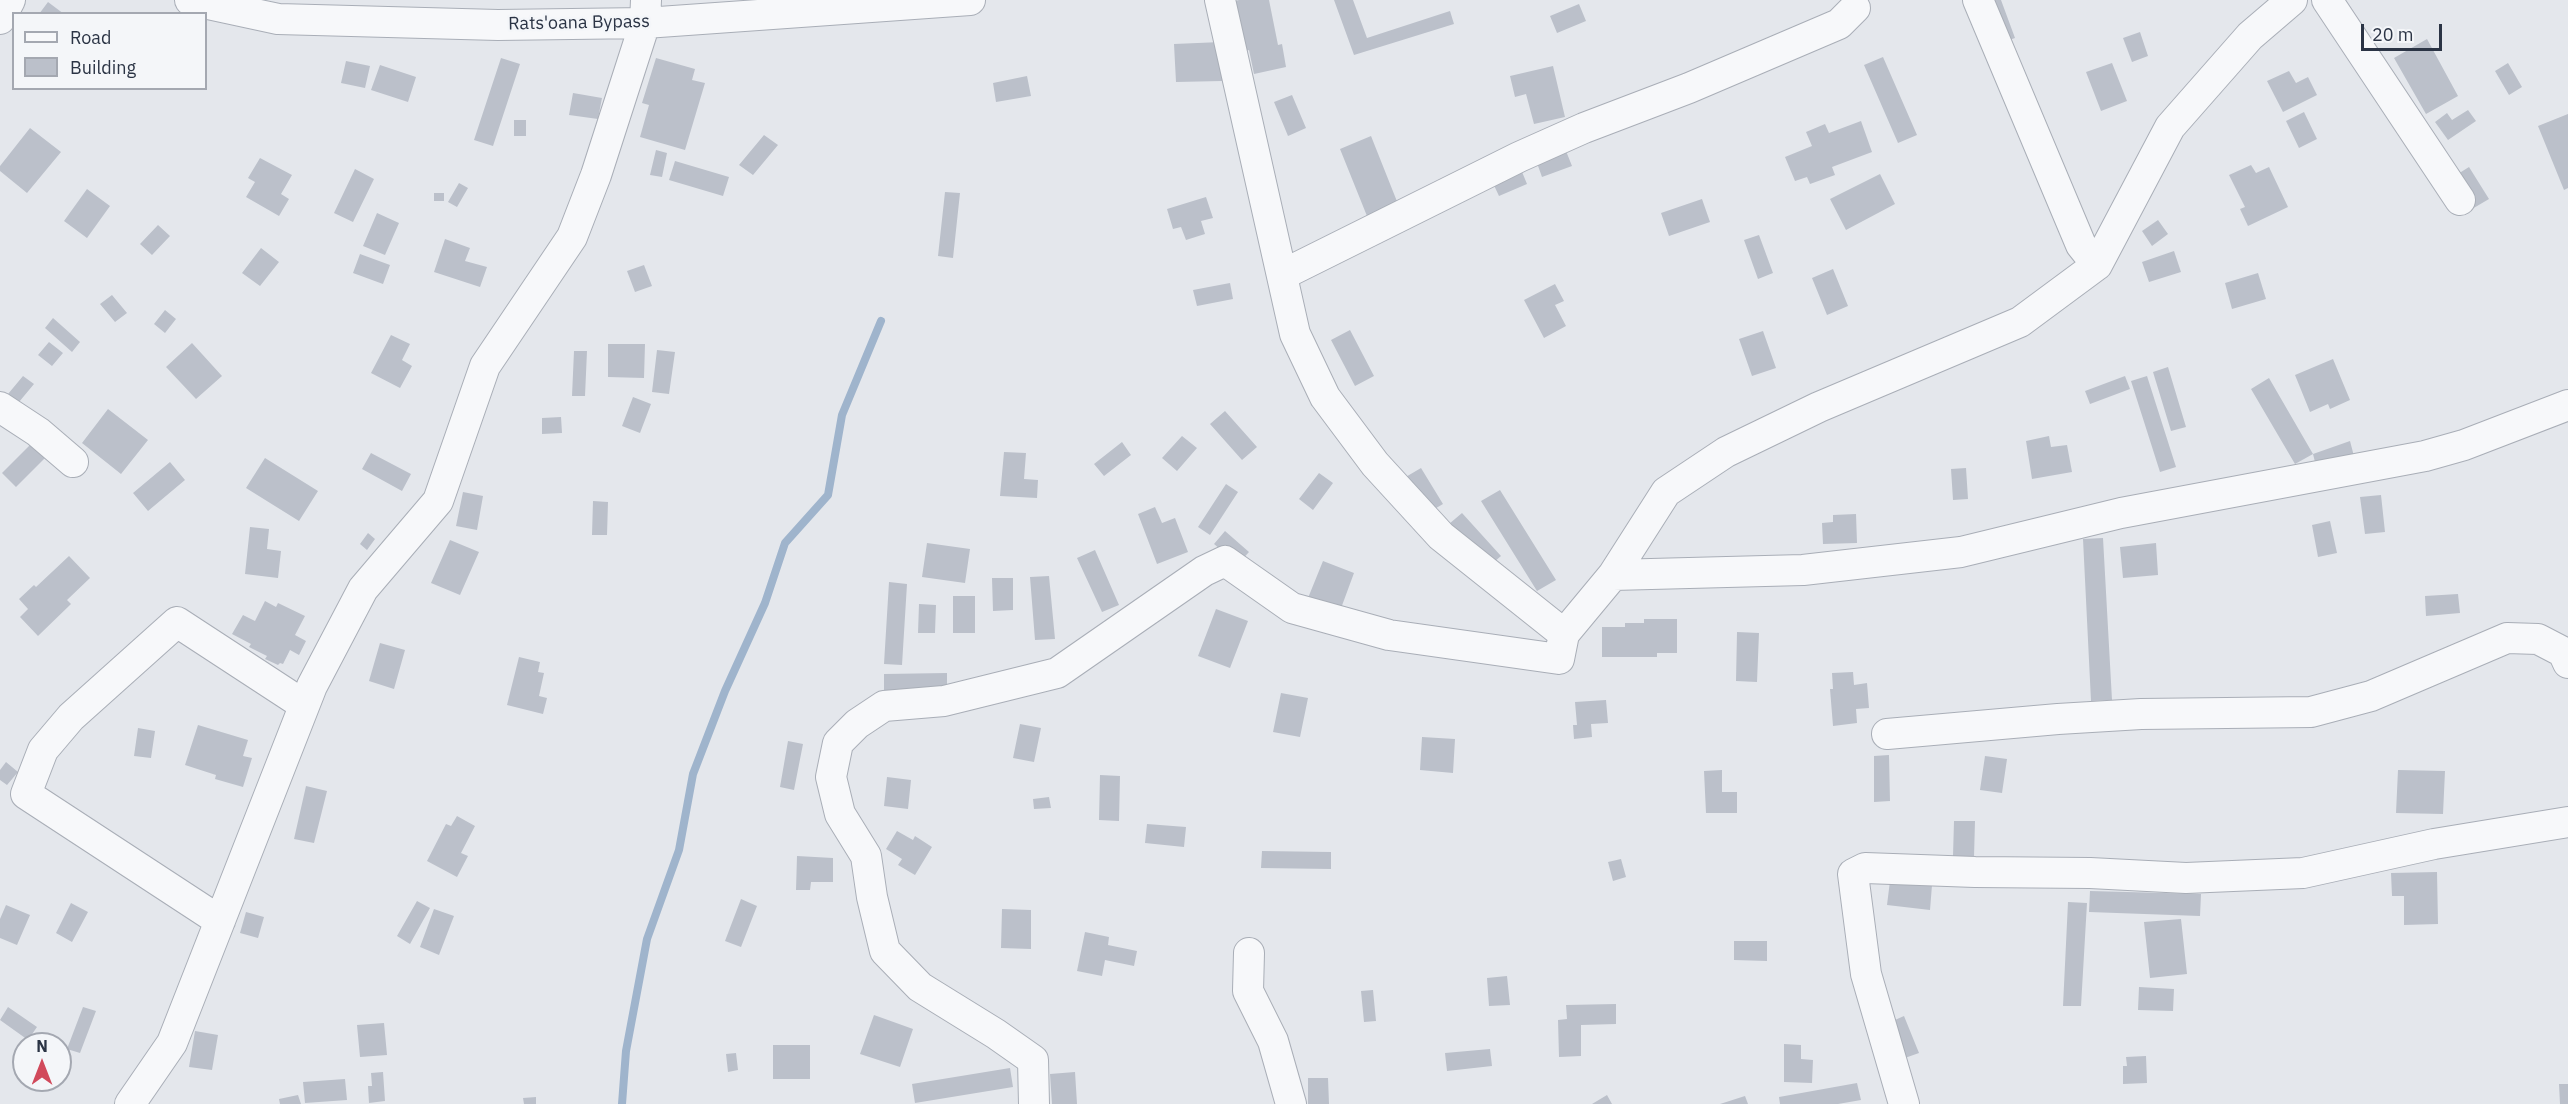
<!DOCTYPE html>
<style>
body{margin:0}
#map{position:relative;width:2568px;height:1104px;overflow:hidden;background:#e4e7ec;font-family:"IBM Plex Sans",sans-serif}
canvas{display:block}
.legend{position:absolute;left:12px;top:12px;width:195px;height:78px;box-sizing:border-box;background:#f4f6f9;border:2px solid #a4a8b1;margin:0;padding:8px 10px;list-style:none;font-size:18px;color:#2b3445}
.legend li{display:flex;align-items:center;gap:12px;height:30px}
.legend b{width:30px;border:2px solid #a4a8b1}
.north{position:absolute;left:12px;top:1032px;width:60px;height:60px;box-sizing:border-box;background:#f4f6f9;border:2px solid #a4a8b1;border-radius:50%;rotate:0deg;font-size:16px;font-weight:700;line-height:24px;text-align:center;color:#2b3445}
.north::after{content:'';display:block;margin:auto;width:21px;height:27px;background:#d1495b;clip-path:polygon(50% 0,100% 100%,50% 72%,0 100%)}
.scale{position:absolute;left:2361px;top:24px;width:81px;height:27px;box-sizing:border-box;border:3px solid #2b3445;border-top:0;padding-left:8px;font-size:18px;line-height:21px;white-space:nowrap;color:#2b3445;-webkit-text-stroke:4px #f4f6f9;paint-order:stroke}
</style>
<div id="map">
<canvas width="2568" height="1104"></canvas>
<ul class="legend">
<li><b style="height:8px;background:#f7f8fa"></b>Road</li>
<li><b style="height:16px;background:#bbc0ca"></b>Building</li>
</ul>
<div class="north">N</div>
<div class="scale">20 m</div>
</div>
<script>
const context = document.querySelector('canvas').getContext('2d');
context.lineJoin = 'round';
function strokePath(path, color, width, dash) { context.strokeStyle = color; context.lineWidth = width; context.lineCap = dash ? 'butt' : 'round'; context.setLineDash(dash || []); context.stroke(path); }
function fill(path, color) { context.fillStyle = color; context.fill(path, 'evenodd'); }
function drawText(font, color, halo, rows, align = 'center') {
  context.font = font + ' "IBM Plex Sans",sans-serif'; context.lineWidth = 5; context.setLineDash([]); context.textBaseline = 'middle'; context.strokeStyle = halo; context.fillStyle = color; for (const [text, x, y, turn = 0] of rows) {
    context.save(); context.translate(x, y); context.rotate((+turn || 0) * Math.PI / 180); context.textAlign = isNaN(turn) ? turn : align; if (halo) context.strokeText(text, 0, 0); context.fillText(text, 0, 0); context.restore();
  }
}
strokePath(new Path2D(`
 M 622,1104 L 626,1051 L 647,939 L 679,850 L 693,774 L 725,691 L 765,603 L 785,543 L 828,495 L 842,415 L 881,321`), '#9fb4cc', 8);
fill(new Path2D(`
 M 1239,0 L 1269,0 L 1278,45 L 1282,44 L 1286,67 L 1254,74 L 1249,50 L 1246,51 L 1235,1 Z
 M 1334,0 L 1353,0 L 1367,38 L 1450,11 L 1454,24 L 1354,55 Z
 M 1981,0 L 2001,0 L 2015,38 L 1997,44 Z
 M 48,2 L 64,14 L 39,14 Z
 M 1579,4 L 1586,21 L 1557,33 L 1550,16 Z
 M 2140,32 L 2148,56 L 2132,62 L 2123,38 Z
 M 2427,39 L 2458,96 L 2426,114 L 2394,58 Z
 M 1221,42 L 1222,81 L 1176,82 L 1174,44 Z
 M 1883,57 L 1917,135 L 1898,143 L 1864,65 Z
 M 501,58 L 520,64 L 493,146 L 474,140 Z
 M 656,58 L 695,69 L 692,80 L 705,83 L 685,150 L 640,137 L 649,105 L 642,103 Z
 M 346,61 L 370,66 L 365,88 L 341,83 Z
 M 2112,63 L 2127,101 L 2101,111 L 2086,72 Z
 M 2508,63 L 2522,87 L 2509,95 L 2495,71 Z
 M 380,65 L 416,77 L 408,102 L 371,90 Z
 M 1553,66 L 1565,117 L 1534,124 L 1526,94 L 1515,97 L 1510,76 Z
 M 2289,71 L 2296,83 L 2308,77 L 2317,95 L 2283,112 L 2267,81 Z
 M 1027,76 L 1031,96 L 996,102 L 993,83 Z
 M 573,93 L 602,98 L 598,119 L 569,115 Z
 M 1292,95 L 1306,128 L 1288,136 L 1274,102 Z
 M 2468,110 L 2476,121 L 2448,140 L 2435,122 L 2447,113 L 2452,120 Z
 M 2304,112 L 2317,139 L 2299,148 L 2286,121 Z
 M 2568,114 L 2568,188 L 2564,190 L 2538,126 Z
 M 514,120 L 526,120 L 526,136 L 514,136 Z
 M 1861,121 L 1872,152 L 1832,167 L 1835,175 L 1810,184 L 1807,177 L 1795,181 L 1785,157 L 1812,146 L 1806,132 L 1825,124 L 1829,133 Z
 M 30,128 L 61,152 L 27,193 L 0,171 L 0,166 Z
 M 764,135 L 778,145 L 753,175 L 739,165 Z
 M 1371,136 L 1400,209 L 1369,221 L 1340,149 Z
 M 656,150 L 667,153 L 662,177 L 650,175 Z
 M 1566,151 L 1572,166 L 1542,177 L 1537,163 Z
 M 260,158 L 292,175 L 281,194 L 289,199 L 279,216 L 246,197 L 255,182 L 248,178 Z
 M 675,161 L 729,177 L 723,196 L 669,180 Z
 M 2251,165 L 2256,173 L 2269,167 L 2288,207 L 2248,226 L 2240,209 L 2245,207 L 2229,175 Z
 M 1520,167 L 1527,184 L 1499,196 L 1491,179 Z
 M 2469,167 L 2489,199 L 2472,209 L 2453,177 Z
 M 355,169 L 374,179 L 353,222 L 334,213 Z
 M 1880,174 L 1895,204 L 1846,230 L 1830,199 Z
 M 459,183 L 468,188 L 457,207 L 448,202 Z
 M 87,189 L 110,206 L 87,238 L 64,221 Z
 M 945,192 L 960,193 L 953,258 L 938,256 Z
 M 434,193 L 444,193 L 444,201 L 434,201 Z
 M 1206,197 L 1213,218 L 1201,221 L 1205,234 L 1186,240 L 1181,227 L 1173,229 L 1167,209 Z
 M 1702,199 L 1710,222 L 1669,236 L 1661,213 Z
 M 377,213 L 399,223 L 385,255 L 363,246 Z
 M 2158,220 L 2168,234 L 2152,246 L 2142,231 Z
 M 158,225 L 170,236 L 152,255 L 140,244 Z
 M 1759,235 L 1773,273 L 1758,279 L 1744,240 Z
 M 445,239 L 470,248 L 465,261 L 487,267 L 480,287 L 434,272 Z
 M 261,248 L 279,262 L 260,286 L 242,273 Z
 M 2174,251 L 2181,272 L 2149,282 L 2142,262 Z
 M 360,254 L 390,265 L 383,284 L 353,273 Z
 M 644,265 L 652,286 L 635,292 L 627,271 Z
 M 1833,269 L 1848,306 L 1827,315 L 1812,278 Z
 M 2258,273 L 2266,299 L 2232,309 L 2225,283 Z
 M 1230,283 L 1233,299 L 1197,306 L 1193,290 Z
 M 1555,284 L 1564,301 L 1555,305 L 1566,326 L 1544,338 L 1524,300 Z
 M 112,295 L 127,313 L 115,322 L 100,304 Z
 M 165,310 L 176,319 L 165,333 L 154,324 Z
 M 53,318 L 80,342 L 72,352 L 45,328 Z
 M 1350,330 L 1374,376 L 1355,386 L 1331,340 Z
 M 1763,331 L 1776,368 L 1752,376 L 1739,339 Z
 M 391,335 L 410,344 L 402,360 L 412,366 L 400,388 L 371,373 Z
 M 49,342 L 63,353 L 52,366 L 38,355 Z
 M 192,343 L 222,376 L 196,399 L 166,367 Z
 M 608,344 L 645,344 L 644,378 L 608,377 Z
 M 657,350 L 675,352 L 669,394 L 652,392 Z
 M 574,351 L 587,351 L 585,396 L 572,396 Z
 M 2333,359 L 2350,400 L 2330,409 L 2328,404 L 2310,412 L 2295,375 Z
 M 2168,367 L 2186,427 L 2171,431 L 2153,372 Z
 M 23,376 L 34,384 L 14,408 L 3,400 Z
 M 2125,376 L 2130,389 L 2090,404 L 2085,391 Z
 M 2147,376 L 2176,467 L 2160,472 L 2131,381 Z
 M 2269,378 L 2313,454 L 2295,464 L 2251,389 Z
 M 633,397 L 651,404 L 640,433 L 622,426 Z
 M 108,409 L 148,440 L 121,474 L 82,443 Z
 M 1225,411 L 1257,447 L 1242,460 L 1210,424 Z
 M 561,417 L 562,433 L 542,434 L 542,418 Z
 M 1182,436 L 1197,448 L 1177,471 L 1162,458 Z
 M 2049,436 L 2051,447 L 2067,445 L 2072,472 L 2032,479 L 2026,441 Z
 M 2350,441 L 2355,460 L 2317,470 L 2313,454 Z
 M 1122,442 L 1131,455 L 1104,476 L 1094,464 Z
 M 32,443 L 46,457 L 16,487 L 2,473 Z
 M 1004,452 L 1026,453 L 1024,479 L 1038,480 L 1037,498 L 1000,496 Z
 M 371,453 L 411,474 L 402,491 L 362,469 Z
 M 265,458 L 318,491 L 299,521 L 246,488 Z
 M 170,462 L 185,480 L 148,511 L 133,493 Z
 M 1421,468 L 1443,504 L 1426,514 L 1404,478 Z
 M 1966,468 L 1968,499 L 1953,500 L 1951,469 Z
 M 1319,473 L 1333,483 L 1313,510 L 1299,499 Z
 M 1226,484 L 1238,492 L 1210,535 L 1198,527 Z
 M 1500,490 L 1556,580 L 1537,591 L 1481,501 Z
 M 463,492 L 483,496 L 477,530 L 456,526 Z
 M 2381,495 L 2385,532 L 2365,534 L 2360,497 Z
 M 593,501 L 608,502 L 607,535 L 592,535 Z
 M 1155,507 L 1162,523 L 1175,518 L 1188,552 L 1157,564 L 1138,514 Z
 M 1462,513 L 1501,556 L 1487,568 L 1449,524 Z
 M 1856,514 L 1857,543 L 1823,544 L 1822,523 L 1833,522 L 1833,515 Z
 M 2330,521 L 2337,553 L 2318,557 L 2312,525 Z
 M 250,527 L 269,529 L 267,549 L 281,551 L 278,578 L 245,574 Z
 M 1225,531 L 1249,552 L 1238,564 L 1214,544 Z
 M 368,533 L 375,539 L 367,550 L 360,544 Z
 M 2103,538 L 2112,700 L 2091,701 L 2083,539 Z
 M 450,540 L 479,552 L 460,595 L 431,583 Z
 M 927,543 L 970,549 L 965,583 L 922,577 Z
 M 2156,543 L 2158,575 L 2123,578 L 2120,547 Z
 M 1095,550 L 1119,605 L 1102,612 L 1077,558 Z
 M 69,556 L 90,578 L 67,600 L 71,604 L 38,636 L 20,617 L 28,609 L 19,599 L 34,585 L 36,587 Z
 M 1323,561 L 1354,573 L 1340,611 L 1308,598 Z
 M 1049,576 L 1055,639 L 1035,640 L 1030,577 Z
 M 992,578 L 1013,578 L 1013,610 L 993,611 Z
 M 889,582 L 907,584 L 902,665 L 884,664 Z
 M 2458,594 L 2460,613 L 2426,616 L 2425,596 Z
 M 953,596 L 975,596 L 975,633 L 953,633 Z
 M 265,601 L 276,607 L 278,603 L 305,616 L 295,635 L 306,641 L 299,655 L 290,650 L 283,664 L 280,663 L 278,665 L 265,659 L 267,656 L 249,647 L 251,644 L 232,634 L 243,615 L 255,621 Z
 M 919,604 L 936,605 L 935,633 L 918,633 Z
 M 1216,609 L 1248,621 L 1230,668 L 1198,656 Z
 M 1644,619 L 1677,619 L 1677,653 L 1657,653 L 1657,657 L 1602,657 L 1602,627 L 1625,627 L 1625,623 L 1644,623 Z
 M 1737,632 L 1759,633 L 1757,682 L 1736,681 Z
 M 380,643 L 405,650 L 394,689 L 369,681 Z
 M 519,657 L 540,662 L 538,672 L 544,673 L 539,696 L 547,698 L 543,714 L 507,705 Z
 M 1853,672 L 1854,685 L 1867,683 L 1869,708 L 1856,709 L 1857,723 L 1833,726 L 1830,689 L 1833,689 L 1832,673 Z
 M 947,673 L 947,692 L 884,693 L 884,674 Z
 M 1281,693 L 1308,698 L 1300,737 L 1273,732 Z
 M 1606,700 L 1608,723 L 1591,724 L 1592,737 L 1574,739 L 1573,725 L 1577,725 L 1575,702 Z
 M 1020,724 L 1041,728 L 1034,762 L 1013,758 Z
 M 198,725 L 248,740 L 243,756 L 252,758 L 243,787 L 215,779 L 216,775 L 185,765 Z
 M 138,728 L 155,731 L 151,758 L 134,756 Z
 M 1422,737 L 1455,739 L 1453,773 L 1420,770 Z
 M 788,741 L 803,744 L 794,790 L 780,787 Z
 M 1889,755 L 1890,801 L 1874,802 L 1874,756 Z
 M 1985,756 L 2007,759 L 2002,793 L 1980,790 Z
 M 6,762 L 18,772 L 7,785 L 0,780 L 0,770 Z
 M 1722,770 L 1722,792 L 1737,792 L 1737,813 L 1706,813 L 1704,771 Z
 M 2398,770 L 2445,771 L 2443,814 L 2396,813 Z
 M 1100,775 L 1120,776 L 1119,821 L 1099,820 Z
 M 887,777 L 911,780 L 908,809 L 884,806 Z
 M 306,786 L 327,791 L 314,843 L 294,839 Z
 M 1049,797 L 1051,808 L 1034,809 L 1033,799 Z
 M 457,816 L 475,826 L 461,853 L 468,856 L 457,877 L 427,861 L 446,824 L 451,826 Z
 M 1954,821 L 1975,821 L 1974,857 L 1953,856 Z
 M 1147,824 L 1186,827 L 1184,847 L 1145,843 Z
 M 897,831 L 913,840 L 915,836 L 932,847 L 915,875 L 898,865 L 902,859 L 886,849 Z
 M 1262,851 L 1331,852 L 1331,869 L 1261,868 Z
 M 797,856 L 833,858 L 833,882 L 811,882 L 810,890 L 796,890 Z
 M 1621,859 L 1626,877 L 1613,881 L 1608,862 Z
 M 2437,872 L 2438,924 L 2404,925 L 2404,896 L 2392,896 L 2391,873 Z
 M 1890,881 L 1932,885 L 1930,910 L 1887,905 Z
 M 2090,891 L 2201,894 L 2200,916 L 2089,912 Z
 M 741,899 L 757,906 L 741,947 L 725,941 Z
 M 417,901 L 430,908 L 410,944 L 397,936 Z
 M 2068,902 L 2087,903 L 2081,1006 L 2063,1006 Z
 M 71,903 L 88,912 L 72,942 L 56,933 Z
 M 6,905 L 30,915 L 17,945 L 0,938 L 0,919 Z
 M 434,909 L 454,916 L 439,955 L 420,947 Z
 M 1002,909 L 1031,910 L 1031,949 L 1001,948 Z
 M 246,912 L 264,917 L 258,938 L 240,933 Z
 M 2181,919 L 2187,974 L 2150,978 L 2144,922 Z
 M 1085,932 L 1109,937 L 1108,945 L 1137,951 L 1134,966 L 1105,960 L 1102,976 L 1077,971 Z
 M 1734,941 L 1767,941 L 1767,961 L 1734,960 Z
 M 1507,976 L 1510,1005 L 1489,1006 L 1487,978 Z
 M 2139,987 L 2174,989 L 2173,1011 L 2138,1010 Z
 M 1373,990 L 1376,1021 L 1364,1022 L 1361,991 Z
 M 1616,1004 L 1616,1024 L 1581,1025 L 1581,1056 L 1559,1057 L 1558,1020 L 1567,1019 L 1566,1005 Z
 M 8,1007 L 37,1027 L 28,1040 L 0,1020 Z
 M 83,1007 L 96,1011 L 80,1053 L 67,1049 Z
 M 874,1015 L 913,1029 L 900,1067 L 860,1054 Z
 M 1904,1016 L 1919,1053 L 1902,1059 L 1888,1023 Z
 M 384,1023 L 387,1055 L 360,1057 L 357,1025 Z
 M 195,1031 L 218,1035 L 212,1070 L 189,1067 Z
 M 1784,1044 L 1801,1045 L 1801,1059 L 1813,1060 L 1812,1083 L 1784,1082 Z
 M 773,1045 L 810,1045 L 810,1079 L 773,1079 Z
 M 1490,1049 L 1492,1066 L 1447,1071 L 1445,1053 Z
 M 736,1053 L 738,1070 L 728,1072 L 726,1054 Z
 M 2146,1056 L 2147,1083 L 2123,1084 L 2123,1066 L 2127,1066 L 2126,1057 Z
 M 1010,1068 L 1013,1087 L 915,1103 L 912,1084 Z
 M 383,1072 L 385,1101 L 369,1103 L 368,1086 L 372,1086 L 371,1073 Z
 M 1075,1072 L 1077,1104 L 1052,1104 L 1050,1074 Z
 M 1308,1078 L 1328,1078 L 1329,1104 L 1308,1104 Z
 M 345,1079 L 347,1100 L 305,1103 L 303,1082 Z
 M 1857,1083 L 1861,1100 L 1838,1104 L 1780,1104 L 1779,1097 Z
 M 2559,1084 L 2568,1084 L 2568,1104 L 2560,1104 Z
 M 298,1095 L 301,1104 L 280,1104 L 279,1099 Z
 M 1607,1095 L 1612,1104 L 1592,1104 Z
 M 1745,1096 L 1748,1104 L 1720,1104 Z
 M 536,1097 L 536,1104 L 524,1104 L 523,1098 Z`), '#bbc0ca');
const minor = new Path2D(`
 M 190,0 L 278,19 L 498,25 L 645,23 L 970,0
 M 1220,0 L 1295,334 L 1325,397 L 1375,464 L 1441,536 L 1564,634 L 1613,575 L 1803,570 L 1961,552 L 2121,513 L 2425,456 L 2464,445 L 2568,405
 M 1978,0 L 2081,245 L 2097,265
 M 2327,0 L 2460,200
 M 0,19 L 10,0
 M 1282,275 L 1519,157 L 1584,128 L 1689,88 L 1839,24 L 1855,8
 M 0,407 L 38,432 L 73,462
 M 1613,575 L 1666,492 L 1726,452 L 1819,407 L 2020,322 L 2097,265 L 2170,127 L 2250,36 L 2292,0
 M 1887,734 L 2058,719 L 2141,714 L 2311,712 L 2371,696 L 2507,638 L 2538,639 L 2563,652 L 2568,663
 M 220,921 L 26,794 L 43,750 L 71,717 L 177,622 L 304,705
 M 1249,953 L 1248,991 L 1273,1041 L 1291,1104
 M 130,1104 L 172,1043 L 312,686 L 363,589 L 438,501 L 485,366 L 572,237 L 596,175 L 645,23 L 646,0
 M 1034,1104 L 1033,1060 L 996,1034 L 920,987 L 885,951 L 872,897 L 866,856 L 840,814 L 831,777 L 838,743 L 857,724 L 884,706 L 944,701 L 1057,673 L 1204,571 L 1225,561 L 1292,608 L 1389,635 L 1559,659 L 1564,634
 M 1904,1104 L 1866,974 L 1853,874 L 1865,868 L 1975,872 L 2090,873 L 2186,878 L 2303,873 L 2434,844 L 2568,822`);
strokePath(minor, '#a9aeb7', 32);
strokePath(minor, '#f7f8fa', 30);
drawText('18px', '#2b3445', '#f4f6f9', [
 ["Rats'oana Bypass",579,23,-1]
]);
</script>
